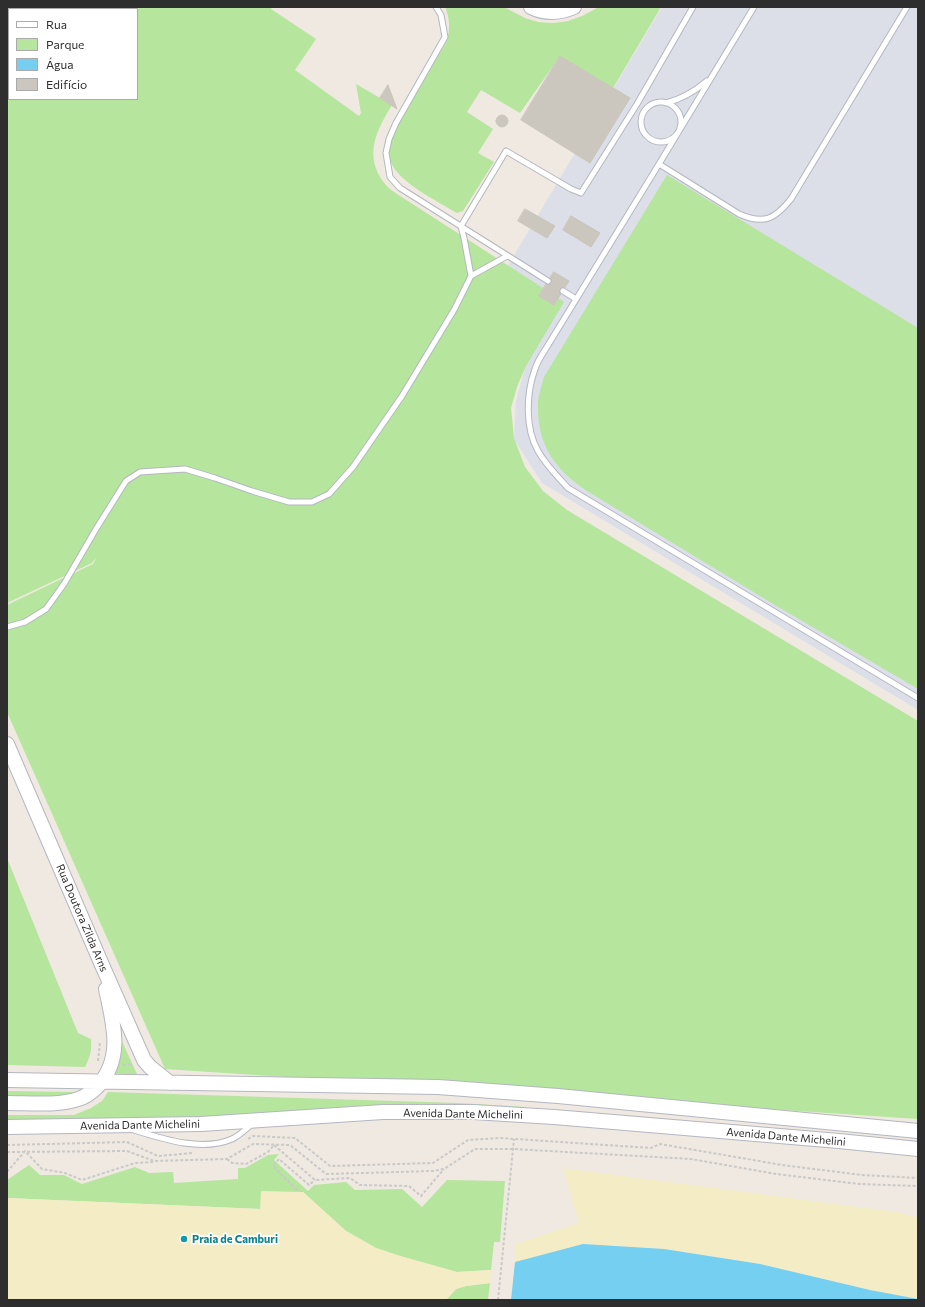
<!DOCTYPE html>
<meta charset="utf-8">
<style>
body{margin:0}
#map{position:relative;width:925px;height:1307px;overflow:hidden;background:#efe9e1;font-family:Commissioner,sans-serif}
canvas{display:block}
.frame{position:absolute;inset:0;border:8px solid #2e2e2e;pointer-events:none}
.legend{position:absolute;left:8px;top:8px;width:130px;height:92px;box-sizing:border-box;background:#fff;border:1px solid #ababab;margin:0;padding:5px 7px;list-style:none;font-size:12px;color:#2e2e2e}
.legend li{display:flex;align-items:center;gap:8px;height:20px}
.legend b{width:20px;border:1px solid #ababab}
</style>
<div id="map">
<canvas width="925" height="1307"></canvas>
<div class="frame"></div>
<ul class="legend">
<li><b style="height:5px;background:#fff"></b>Rua</li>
<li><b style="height:11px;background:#b6e59e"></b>Parque</li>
<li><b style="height:11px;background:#75cff0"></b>Água</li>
<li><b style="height:11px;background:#cbc7bf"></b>Edifício</li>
</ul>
</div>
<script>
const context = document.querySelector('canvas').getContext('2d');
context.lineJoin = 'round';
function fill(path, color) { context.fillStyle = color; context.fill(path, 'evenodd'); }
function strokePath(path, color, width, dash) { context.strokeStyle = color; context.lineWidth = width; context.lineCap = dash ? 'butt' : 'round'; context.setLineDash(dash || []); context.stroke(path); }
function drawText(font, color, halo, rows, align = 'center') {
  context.font = font + ' Commissioner,sans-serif'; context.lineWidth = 3.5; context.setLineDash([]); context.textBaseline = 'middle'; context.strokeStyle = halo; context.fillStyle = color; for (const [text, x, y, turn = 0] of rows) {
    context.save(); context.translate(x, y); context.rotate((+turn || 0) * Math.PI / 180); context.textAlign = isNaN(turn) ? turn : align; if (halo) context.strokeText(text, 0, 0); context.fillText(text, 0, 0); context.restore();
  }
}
fill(new Path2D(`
 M 662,7 L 918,7 L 918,710 L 542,483 L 514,439 L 516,401 L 525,368 L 500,279 Z`), '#dcdee8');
fill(new Path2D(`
 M 7,7 L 272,7 L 271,9 L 316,39 L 295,70 L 359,116 L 361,113 L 356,84 L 380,98 L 388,85 L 380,98 L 392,105 C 376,131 363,156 385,184 C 388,188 393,191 397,194 L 543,288 L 539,296 L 554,305 L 558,298 L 564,302 L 526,366 L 517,387 L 511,408 L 514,438 L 525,467 L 543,491 L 567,510 L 918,721 L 918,1119 L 165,1069 L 7,712 L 7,605 L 93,564 L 97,557 L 92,563 L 7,603 ZM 9,9 L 137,9 L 137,99 L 9,99 Z
 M 445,7 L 504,7 L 525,18 L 538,22 L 554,23 L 568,21 L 582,16 L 599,7 L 661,7 L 613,88 L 560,56 L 520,113 L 481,90 L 467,112 L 493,129 L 478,153 L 494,162 L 463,211 L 457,213 C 437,201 397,182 390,160 C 387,151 390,142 392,133 L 447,41 C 450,28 450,19 445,7 Z
 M 667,175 L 918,328 L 918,689 L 775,605 L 587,491 C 554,469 537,444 538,404 C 538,395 542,385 544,377 Z
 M 7,858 L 78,1033 L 91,1039 C 92,1050 90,1057 85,1067 L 7,1065 Z
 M 121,1039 L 137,1074 L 113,1075 Z
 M 7,1091 L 76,1092 L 70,1097 L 7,1099 Z
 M 108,1092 L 458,1103 L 526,1107 L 525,1112 L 7,1123 L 7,1115 L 74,1115 L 91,1108 L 102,1101 Z
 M 279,1154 L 274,1160 L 308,1191 L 314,1185 L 346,1182 L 355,1190 L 402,1189 L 422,1207 L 447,1180 L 505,1181 L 500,1242 L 494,1242 L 491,1270 L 457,1272 L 400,1256 L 376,1248 L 346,1231 L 303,1192 L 260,1209 L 7,1198 L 7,1180 L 29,1165 L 40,1175 L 64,1175 L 82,1184 L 135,1167 L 149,1173 L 173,1172 L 174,1183 L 238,1179 L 238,1168 L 245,1168 L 268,1155 Z
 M 490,1283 L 488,1300 L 446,1300 L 456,1289 L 466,1286 Z`), '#b6e59e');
fill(new Path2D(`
 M 563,1168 L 897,1212 L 918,1218 L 918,1299 L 870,1290 L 760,1264 L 664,1249 L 583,1244 L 515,1262 L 516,1244 L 579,1223 Z
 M 261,1191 L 303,1192 L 346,1231 L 376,1248 L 400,1256 L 457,1272 L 491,1270 L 490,1283 L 466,1286 L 456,1289 L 446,1300 L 7,1300 L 7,1198 L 260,1209 Z`), '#f3ecc5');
fill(new Path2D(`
 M 583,1244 L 664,1249 L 760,1264 L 870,1290 L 918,1299 L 918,1300 L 511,1300 L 515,1262 Z`), '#75cff0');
const building = new Path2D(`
 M 560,56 L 630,98 L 590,163 L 521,120 Z
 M 388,85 L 397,109 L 380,98 Z
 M496 121a6 6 0 1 1 12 0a6 6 0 1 1-12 0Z
 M 525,209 L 555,226 L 547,238 L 518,221 Z
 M 571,216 L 600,233 L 591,247 L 563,230 Z
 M 554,272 L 569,281 L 554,305 L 539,296 Z`);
fill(building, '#cbc7bf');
strokePath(building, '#cbc5ba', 1);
const lane = new Path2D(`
 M 436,7 L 441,15 L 445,37 L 396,123 L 389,139 L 386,153 L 390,177 L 400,188 L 548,281
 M 754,7 L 659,164 L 545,350 C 541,356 537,363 535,369 C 526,394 525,428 538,451 C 546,465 557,476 568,488 L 918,698
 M641 122a20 20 0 1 1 40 0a20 20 0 1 1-40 0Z
 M 666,103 C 682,99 695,91 707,81
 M 659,164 L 739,214 C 764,225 775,219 791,199 L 907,7
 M 471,276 L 507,256
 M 563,291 L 576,299
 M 7,627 L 25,622 L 46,609 L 64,584 L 96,529 L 126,481 L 140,472 L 185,469 L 215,478 L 252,491 L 289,502 L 312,502 L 329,494 L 353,467 L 402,396 L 454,310 L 471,276 L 464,238 L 461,226 L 506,151 L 571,189 L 581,193 L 637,104 L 693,7
 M 134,1130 C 163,1139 202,1152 232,1139 C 240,1135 246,1129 252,1124`);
const secondary = new Path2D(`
 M 531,7 C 545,14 560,13 574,7
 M 7,744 L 102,965 L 144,1060 L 150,1067 L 170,1083
 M 7,1080 L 438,1087 L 558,1096 L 918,1131
 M 7,1103 C 27,1103 59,1106 78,1099 C 86,1097 92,1092 98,1086 C 124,1057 113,1023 106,989
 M 7,1127 L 201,1124 L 383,1112 L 473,1112 L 554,1117 L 839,1141 L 918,1149`);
strokePath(lane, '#b4b7c1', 7);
strokePath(secondary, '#b4b7c1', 16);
strokePath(new Path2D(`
 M 98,1061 L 100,1042
 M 123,1065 L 132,1064
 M 248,1139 L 253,1136 L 295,1138 L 330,1166 L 433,1163 L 468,1140 L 500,1138 L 651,1148 L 660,1144 L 782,1165 L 862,1175 L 918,1178
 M 7,1145 L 127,1142 L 158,1156 L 193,1153
 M 7,1152 L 127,1151 L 154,1161 L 227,1159 L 253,1144 L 290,1145 L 326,1174 L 433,1171 L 444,1169 L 475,1149 L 513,1149 L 691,1159 L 776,1174 L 859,1184 L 918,1186
 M 227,1159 L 232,1163 L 246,1164 L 268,1152 L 274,1145 L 315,1180 L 350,1178 L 360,1185 L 409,1186 L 421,1196 L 444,1169
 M 7,1172 L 25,1151 L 42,1169 L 65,1173 L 82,1180 L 135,1163 L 153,1162
 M 297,1190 L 273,1166 L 279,1159 L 309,1185 L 315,1180
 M 498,1300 L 514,1139`), '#c9c9c9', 2, [3, 2]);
strokePath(lane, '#fff', 5);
strokePath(secondary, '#fff', 14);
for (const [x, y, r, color] of [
 [184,1239,4,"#0f9aa8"]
]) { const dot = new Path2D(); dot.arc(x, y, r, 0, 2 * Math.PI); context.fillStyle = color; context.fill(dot); strokePath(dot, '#fff', 1.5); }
drawText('11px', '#2e2e2e', '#fff', [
 ["Rua Doutora Zilda Arns",82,918,67],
 ["Avenida Dante Michelini",463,1114,1],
 ["Avenida Dante Michelini",140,1125,-1],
 ["Avenida Dante Michelini",786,1137,5]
]);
drawText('bold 11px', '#0d838f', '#fff', [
 ["Praia de Camburi",192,1239]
], 'left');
</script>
